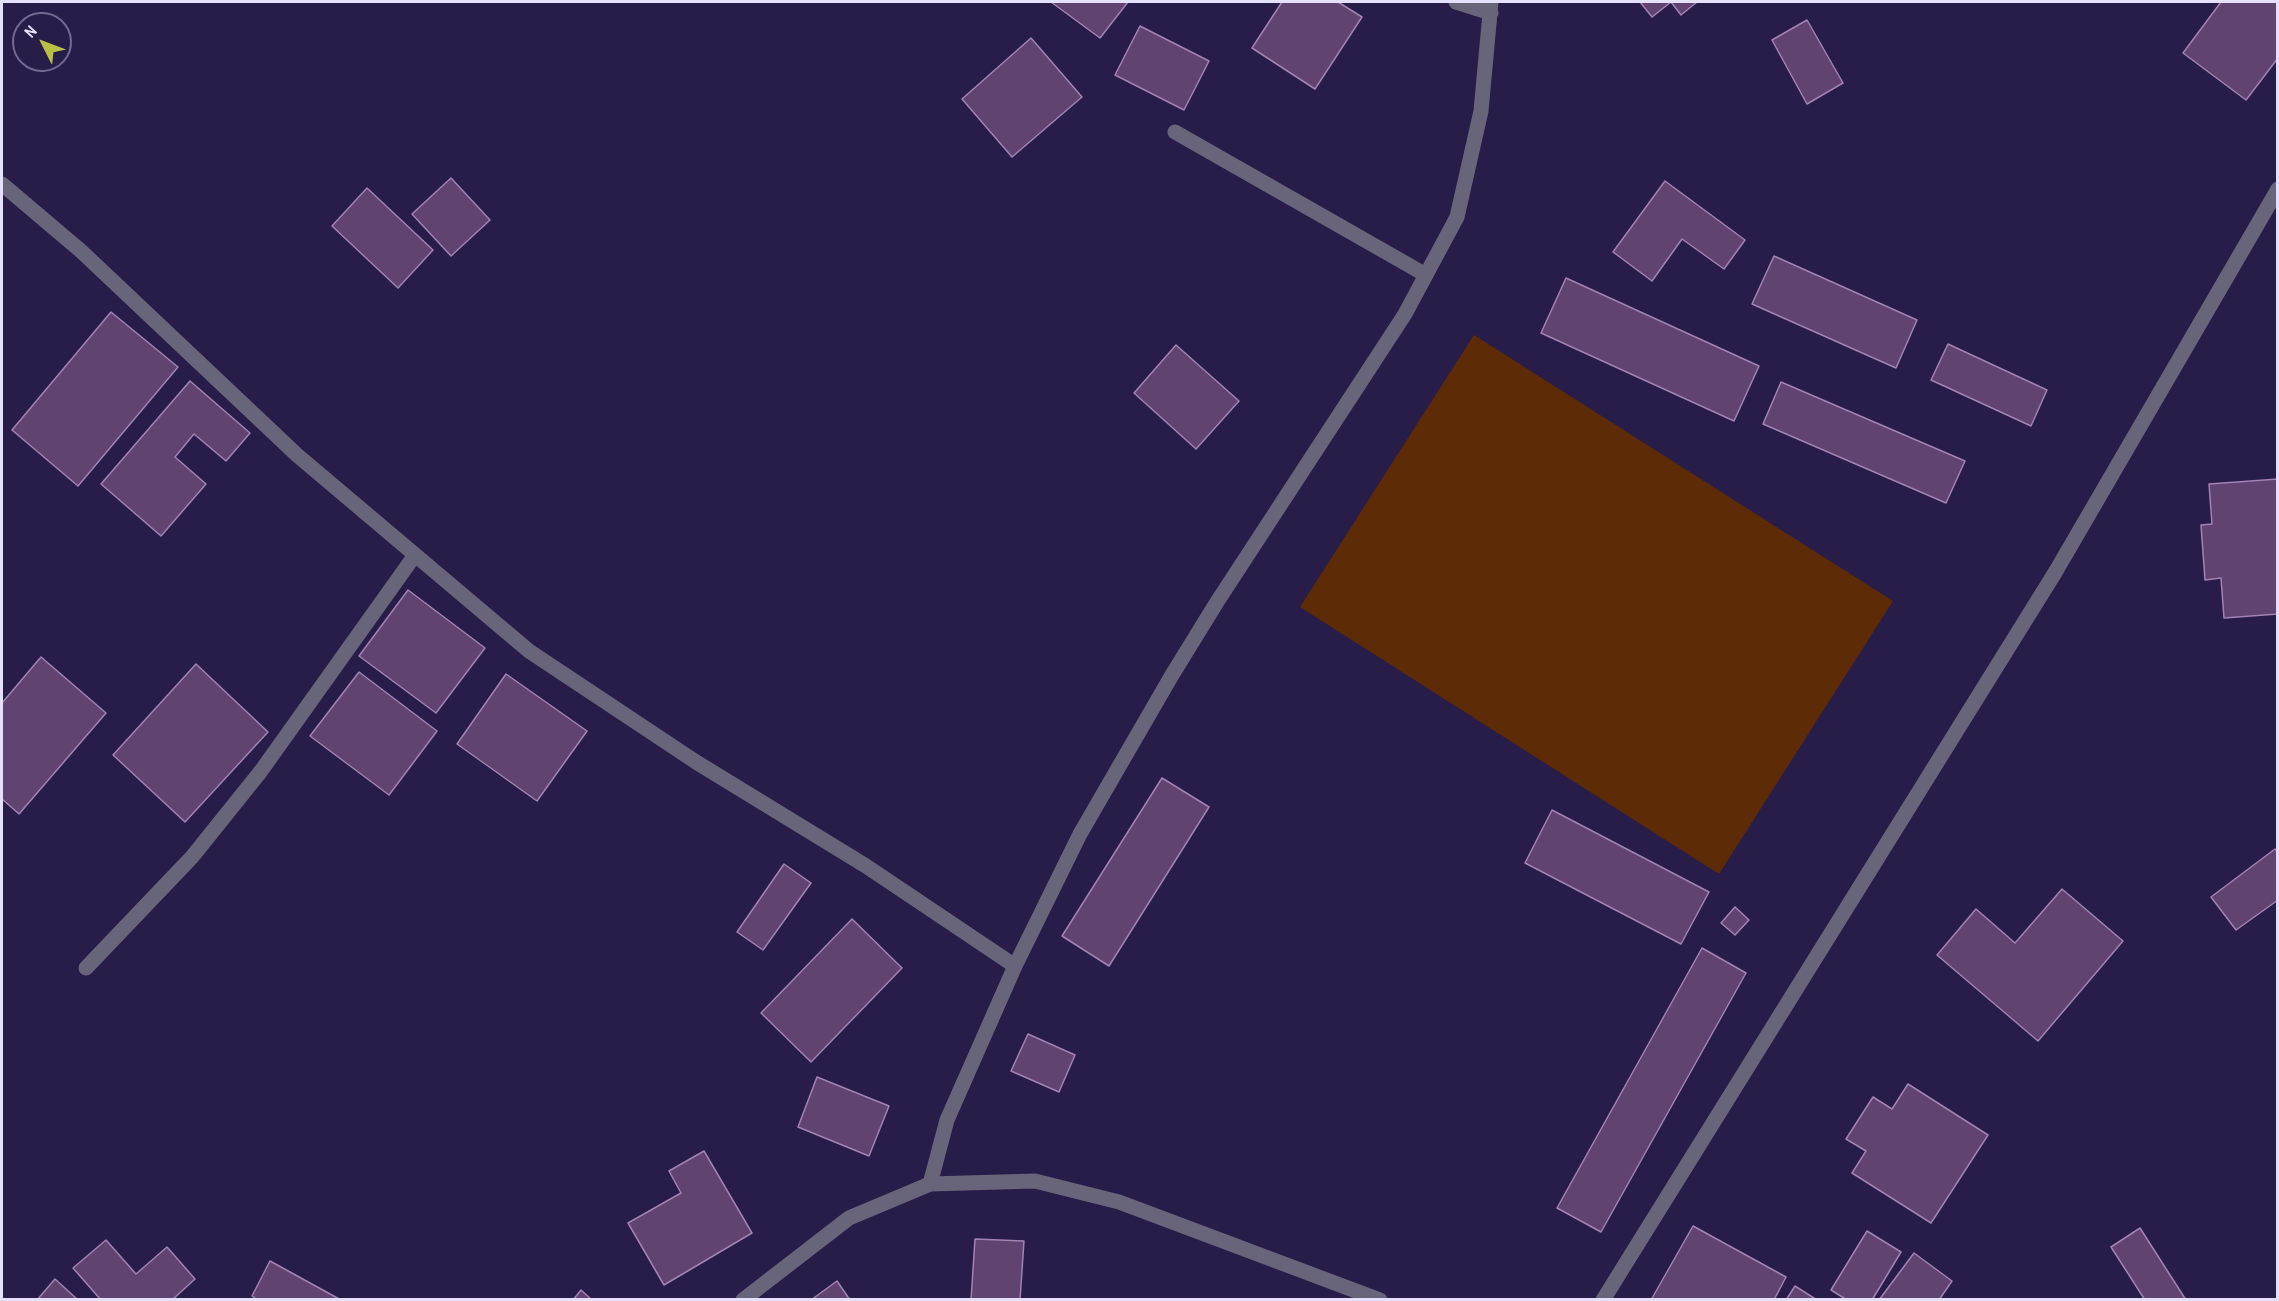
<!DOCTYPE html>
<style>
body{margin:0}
#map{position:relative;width:2279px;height:1301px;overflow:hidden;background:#281c48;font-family:"Archivo Narrow",sans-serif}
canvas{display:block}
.frame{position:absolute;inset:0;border:3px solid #e5e0fe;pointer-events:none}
.north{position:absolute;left:12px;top:12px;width:60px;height:60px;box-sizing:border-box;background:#281c48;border:2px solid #746a91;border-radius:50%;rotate:312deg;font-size:16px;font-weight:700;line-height:24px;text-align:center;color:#e5e0fe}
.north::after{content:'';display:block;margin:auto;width:21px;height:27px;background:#b9c046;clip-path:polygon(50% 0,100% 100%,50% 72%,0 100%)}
</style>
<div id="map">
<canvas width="2279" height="1301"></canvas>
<div class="frame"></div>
<div class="north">N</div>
</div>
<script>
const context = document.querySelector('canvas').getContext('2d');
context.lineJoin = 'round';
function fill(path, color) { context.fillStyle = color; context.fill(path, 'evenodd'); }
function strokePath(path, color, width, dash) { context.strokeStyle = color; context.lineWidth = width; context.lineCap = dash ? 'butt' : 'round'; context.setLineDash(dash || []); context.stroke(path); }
fill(new Path2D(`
 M 1474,335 L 1893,601 L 1719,874 L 1300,607 Z`), '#5d2c07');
const building = new Path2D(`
 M 1051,2 L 1128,2 L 1100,38 Z
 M 1282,2 L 1338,2 L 1362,17 L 1315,89 L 1252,48 Z
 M 1640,2 L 1697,2 L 1681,15 L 1671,2 L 1652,17 Z
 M 2221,2 L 2278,2 L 2278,58 L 2246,100 L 2183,53 Z
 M 1807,20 L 1843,83 L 1807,104 L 1772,40 Z
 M 1140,26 L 1209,61 L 1184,110 L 1115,75 Z
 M 1031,38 L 1082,97 L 1012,157 L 962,99 Z
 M 451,178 L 490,220 L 451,256 L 412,214 Z
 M 1665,181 L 1745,240 L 1724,269 L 1682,239 L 1652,281 L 1613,252 Z
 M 367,188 L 433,250 L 398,288 L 332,226 Z
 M 1774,256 L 1917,320 L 1896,368 L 1752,304 Z
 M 1566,278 L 1759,366 L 1734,421 L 1541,333 Z
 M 111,312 L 178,367 L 78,486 L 12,430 Z
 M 1948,344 L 2047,390 L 2031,426 L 1931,380 Z
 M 1176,345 L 1239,401 L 1196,449 L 1134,393 Z
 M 190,381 L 250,433 L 226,461 L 194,434 L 175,457 L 206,484 L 161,536 L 101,484 Z
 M 1781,382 L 1965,461 L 1946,503 L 1763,424 Z
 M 2278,479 L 2278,614 L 2224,618 L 2221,578 L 2205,580 L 2201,525 L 2212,524 L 2209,484 Z
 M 408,590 L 485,648 L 436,713 L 359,656 Z
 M 41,657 L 106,713 L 19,814 L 2,799 L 2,703 Z
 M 196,664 L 268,732 L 185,822 L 113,755 Z
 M 359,672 L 437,731 L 389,795 L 310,736 Z
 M 506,674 L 587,731 L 537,801 L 457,744 Z
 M 1162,778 L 1209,807 L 1109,966 L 1062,936 Z
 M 1552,810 L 1709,892 L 1681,944 L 1525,863 Z
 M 2275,849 L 2278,852 L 2278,900 L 2236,930 L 2211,897 Z
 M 784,864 L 811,883 L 763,950 L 737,932 Z
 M 2062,889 L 2123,941 L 2038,1041 L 1937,955 L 1976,909 L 2015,943 Z
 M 1735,907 L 1749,920 L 1735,935 L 1721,923 Z
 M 852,919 L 902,968 L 811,1062 L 761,1013 Z
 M 1702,948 L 1746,973 L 1601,1232 L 1557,1208 Z
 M 1028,1034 L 1075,1055 L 1059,1092 L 1011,1071 Z
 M 817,1077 L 889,1106 L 869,1156 L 798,1127 Z
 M 1908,1084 L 1988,1135 L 1931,1223 L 1852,1173 L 1866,1151 L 1846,1139 L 1873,1097 L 1892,1109 Z
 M 704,1151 L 752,1233 L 664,1285 L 628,1223 L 681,1193 L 669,1171 Z
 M 1693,1226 L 1786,1277 L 1774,1300 L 1651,1300 Z
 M 2140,1228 L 2186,1300 L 2145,1300 L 2111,1247 Z
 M 1867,1231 L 1901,1252 L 1872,1300 L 1847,1300 L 1831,1290 Z
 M 975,1239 L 1024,1241 L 1020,1300 L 971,1300 Z
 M 106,1240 L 136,1274 L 167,1247 L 195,1279 L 172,1300 L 101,1300 L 73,1268 Z
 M 1914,1253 L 1952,1281 L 1939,1300 L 1879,1300 Z
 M 270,1261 L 341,1300 L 258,1300 L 252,1296 Z
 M 55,1279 L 78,1300 L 37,1300 Z
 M 837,1281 L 850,1300 L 811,1300 Z
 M 1795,1286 L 1817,1300 L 1786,1300 Z
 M 581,1290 L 592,1300 L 573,1300 Z`);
fill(building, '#604370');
strokePath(building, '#a283b5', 1.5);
strokePath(new Path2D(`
 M 1456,2 L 1491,13
 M 1175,132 L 1426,275
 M 2,184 L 81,251 L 297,455 L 529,651 L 696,762 L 866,866 L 1015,966
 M 86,968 L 192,857 L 261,771 L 415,555
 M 930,1184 L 947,1120 L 1015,966 L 1080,834 L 1172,675 L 1217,602 L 1405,314 L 1457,217 L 1481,111 L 1491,2
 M 1603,1300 L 2056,571 L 2278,189`), '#68657b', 15);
strokePath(new Path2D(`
 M 743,1300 L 849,1218 L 930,1184 L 1035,1181 L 1119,1202 L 1380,1300`), '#68657b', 15);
</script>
